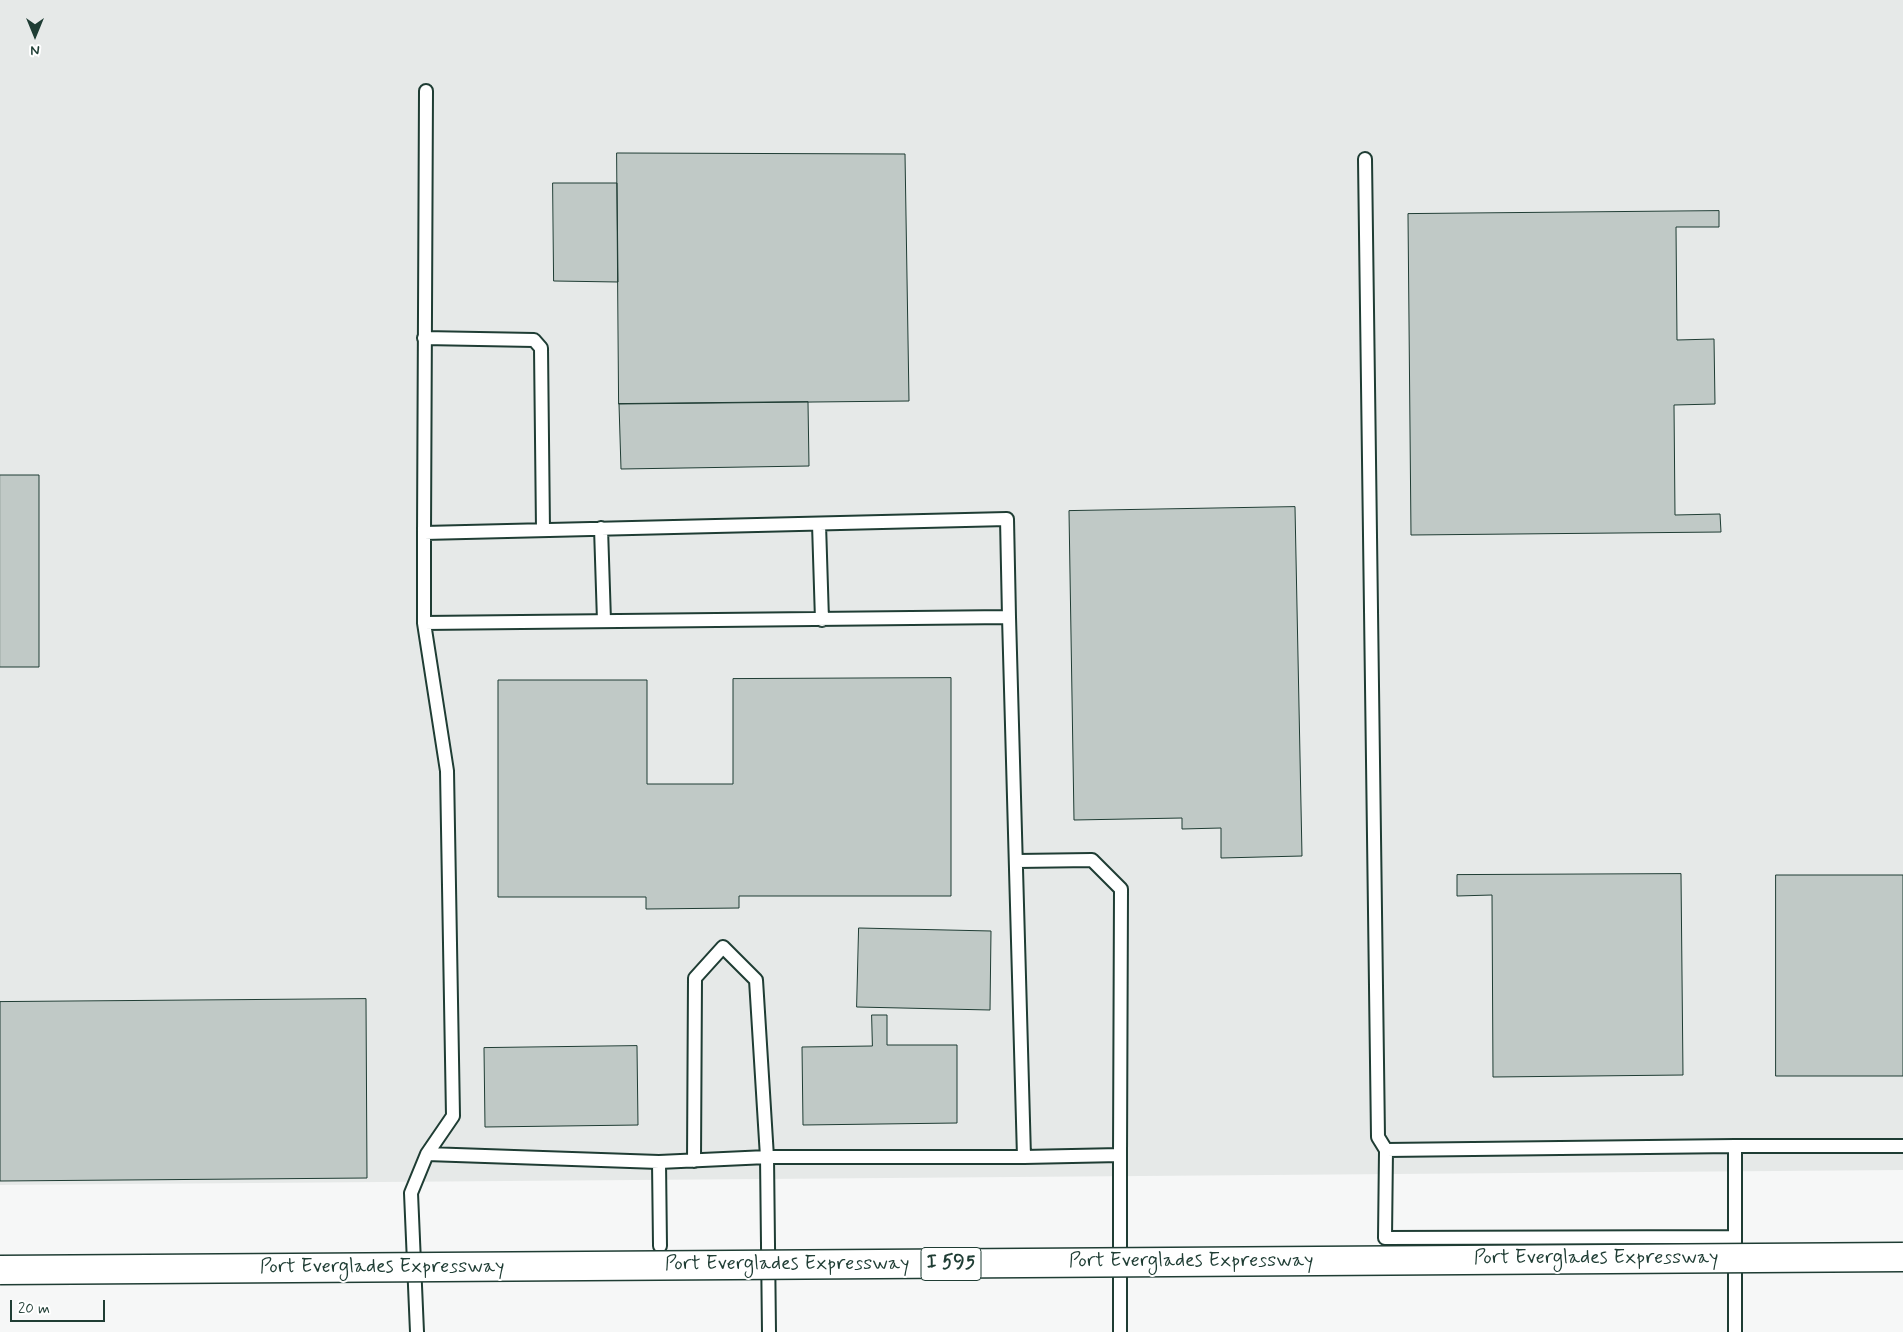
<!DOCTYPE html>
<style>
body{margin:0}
#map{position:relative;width:1903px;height:1332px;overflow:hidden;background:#f6f7f7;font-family:Mynerve,sans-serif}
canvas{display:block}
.north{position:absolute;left:10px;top:10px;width:50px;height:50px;-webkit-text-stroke:4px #fff;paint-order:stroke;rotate:180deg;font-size:14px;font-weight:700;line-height:20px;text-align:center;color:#1f3d34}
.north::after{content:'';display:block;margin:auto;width:18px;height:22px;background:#1f3d34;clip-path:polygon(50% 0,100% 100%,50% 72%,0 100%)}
.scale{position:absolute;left:10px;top:1300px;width:95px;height:22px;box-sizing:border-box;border:2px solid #1f3d34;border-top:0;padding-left:6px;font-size:15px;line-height:18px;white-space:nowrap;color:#1f3d34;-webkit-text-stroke:4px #fff;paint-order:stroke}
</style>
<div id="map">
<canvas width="1903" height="1332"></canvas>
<div class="north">N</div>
<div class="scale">20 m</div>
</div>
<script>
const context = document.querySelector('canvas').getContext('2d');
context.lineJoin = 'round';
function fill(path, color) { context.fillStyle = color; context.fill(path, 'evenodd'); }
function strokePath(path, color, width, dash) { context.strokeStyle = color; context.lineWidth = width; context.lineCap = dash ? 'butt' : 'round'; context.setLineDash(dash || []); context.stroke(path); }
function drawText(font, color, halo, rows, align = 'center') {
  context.font = font + ' Mynerve,sans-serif'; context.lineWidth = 4; context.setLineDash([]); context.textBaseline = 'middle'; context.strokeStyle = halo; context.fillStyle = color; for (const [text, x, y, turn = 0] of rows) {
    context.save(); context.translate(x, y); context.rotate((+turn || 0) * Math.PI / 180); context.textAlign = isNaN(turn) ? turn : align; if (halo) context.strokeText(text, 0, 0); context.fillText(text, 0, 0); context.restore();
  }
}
fill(new Path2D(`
 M 0,0 L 1903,0 L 1903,1170 L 0,1185 Z`), '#e6e9e8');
const building = new Path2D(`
 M 617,153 L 905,154 L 909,401 L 619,404 Z
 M 553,183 L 617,183 L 618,282 L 554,281 Z
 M 1719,211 L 1719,227 L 1676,227 L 1677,340 L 1714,339 L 1715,404 L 1674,405 L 1675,515 L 1720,514 L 1721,532 L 1411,535 L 1408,214 Z
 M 808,402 L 809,466 L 621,469 L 619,404 Z
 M 0,475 L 39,475 L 39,667 L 0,667 Z
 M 1295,507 L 1302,856 L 1221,858 L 1221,828 L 1182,829 L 1182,818 L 1074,820 L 1069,511 Z
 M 951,678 L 951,896 L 739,896 L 739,908 L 646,909 L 646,897 L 498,897 L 498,680 L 647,680 L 647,784 L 733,784 L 733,679 Z
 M 1681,874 L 1683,1075 L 1493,1077 L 1492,895 L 1457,896 L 1457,875 Z
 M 1776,875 L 1903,875 L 1903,1076 L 1776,1076 Z
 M 859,928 L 991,931 L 990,1010 L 857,1007 Z
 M 366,999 L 367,1178 L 0,1181 L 0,1002 Z
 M 872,1015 L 887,1015 L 887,1045 L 957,1045 L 957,1123 L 803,1125 L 802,1047 L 872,1046 Z
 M 637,1046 L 638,1125 L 485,1127 L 484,1048 Z`);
fill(building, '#c0c9c6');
strokePath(building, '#1f3d34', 1);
const service = new Path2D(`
 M 1365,159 L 1378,1137 L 1386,1150 L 1385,1238 L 1735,1237
 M 424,338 L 534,340 L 541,348 L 543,530
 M 819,524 L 822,620
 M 601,528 L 604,621
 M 424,533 L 426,91
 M 424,623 L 424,533 L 1007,519 L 1009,617
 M 1017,861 L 1092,860 L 1121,889 L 1120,1155
 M 1735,1146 L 1735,1332
 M 1386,1150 L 1735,1146 L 1903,1146
 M 1024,1157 L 1009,617 L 424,623 L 447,771 L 453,1116 L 427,1154 L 659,1162 L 767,1157 L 1024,1157 L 1120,1155 L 1120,1332
 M 694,1161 L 695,978 L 723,947 L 756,980 L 767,1157 L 769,1332
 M 659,1162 L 660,1246
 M 417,1332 L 411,1193 L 427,1154`);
strokePath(service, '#1f3d34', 16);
strokePath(service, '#fff', 12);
const motorwayBridge = new Path2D(`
 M 0,1270 L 1903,1257`);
strokePath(motorwayBridge, '#1f3d34', 31, []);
strokePath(motorwayBridge, '#fff', 28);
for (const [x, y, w] of [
 [951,1264,60]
]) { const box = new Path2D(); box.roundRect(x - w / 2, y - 16.5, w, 33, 4); context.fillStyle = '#fff'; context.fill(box); strokePath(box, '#1f3d34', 1); }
drawText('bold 19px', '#1f3d34', null, [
 ["I 595",951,1264]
]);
drawText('20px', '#1f3d34', '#fff', [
 ["Port Everglades Expressway",1596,1259],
 ["Port Everglades Expressway",1191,1262],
 ["Port Everglades Expressway",787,1265],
 ["Port Everglades Expressway",382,1268]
]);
</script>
